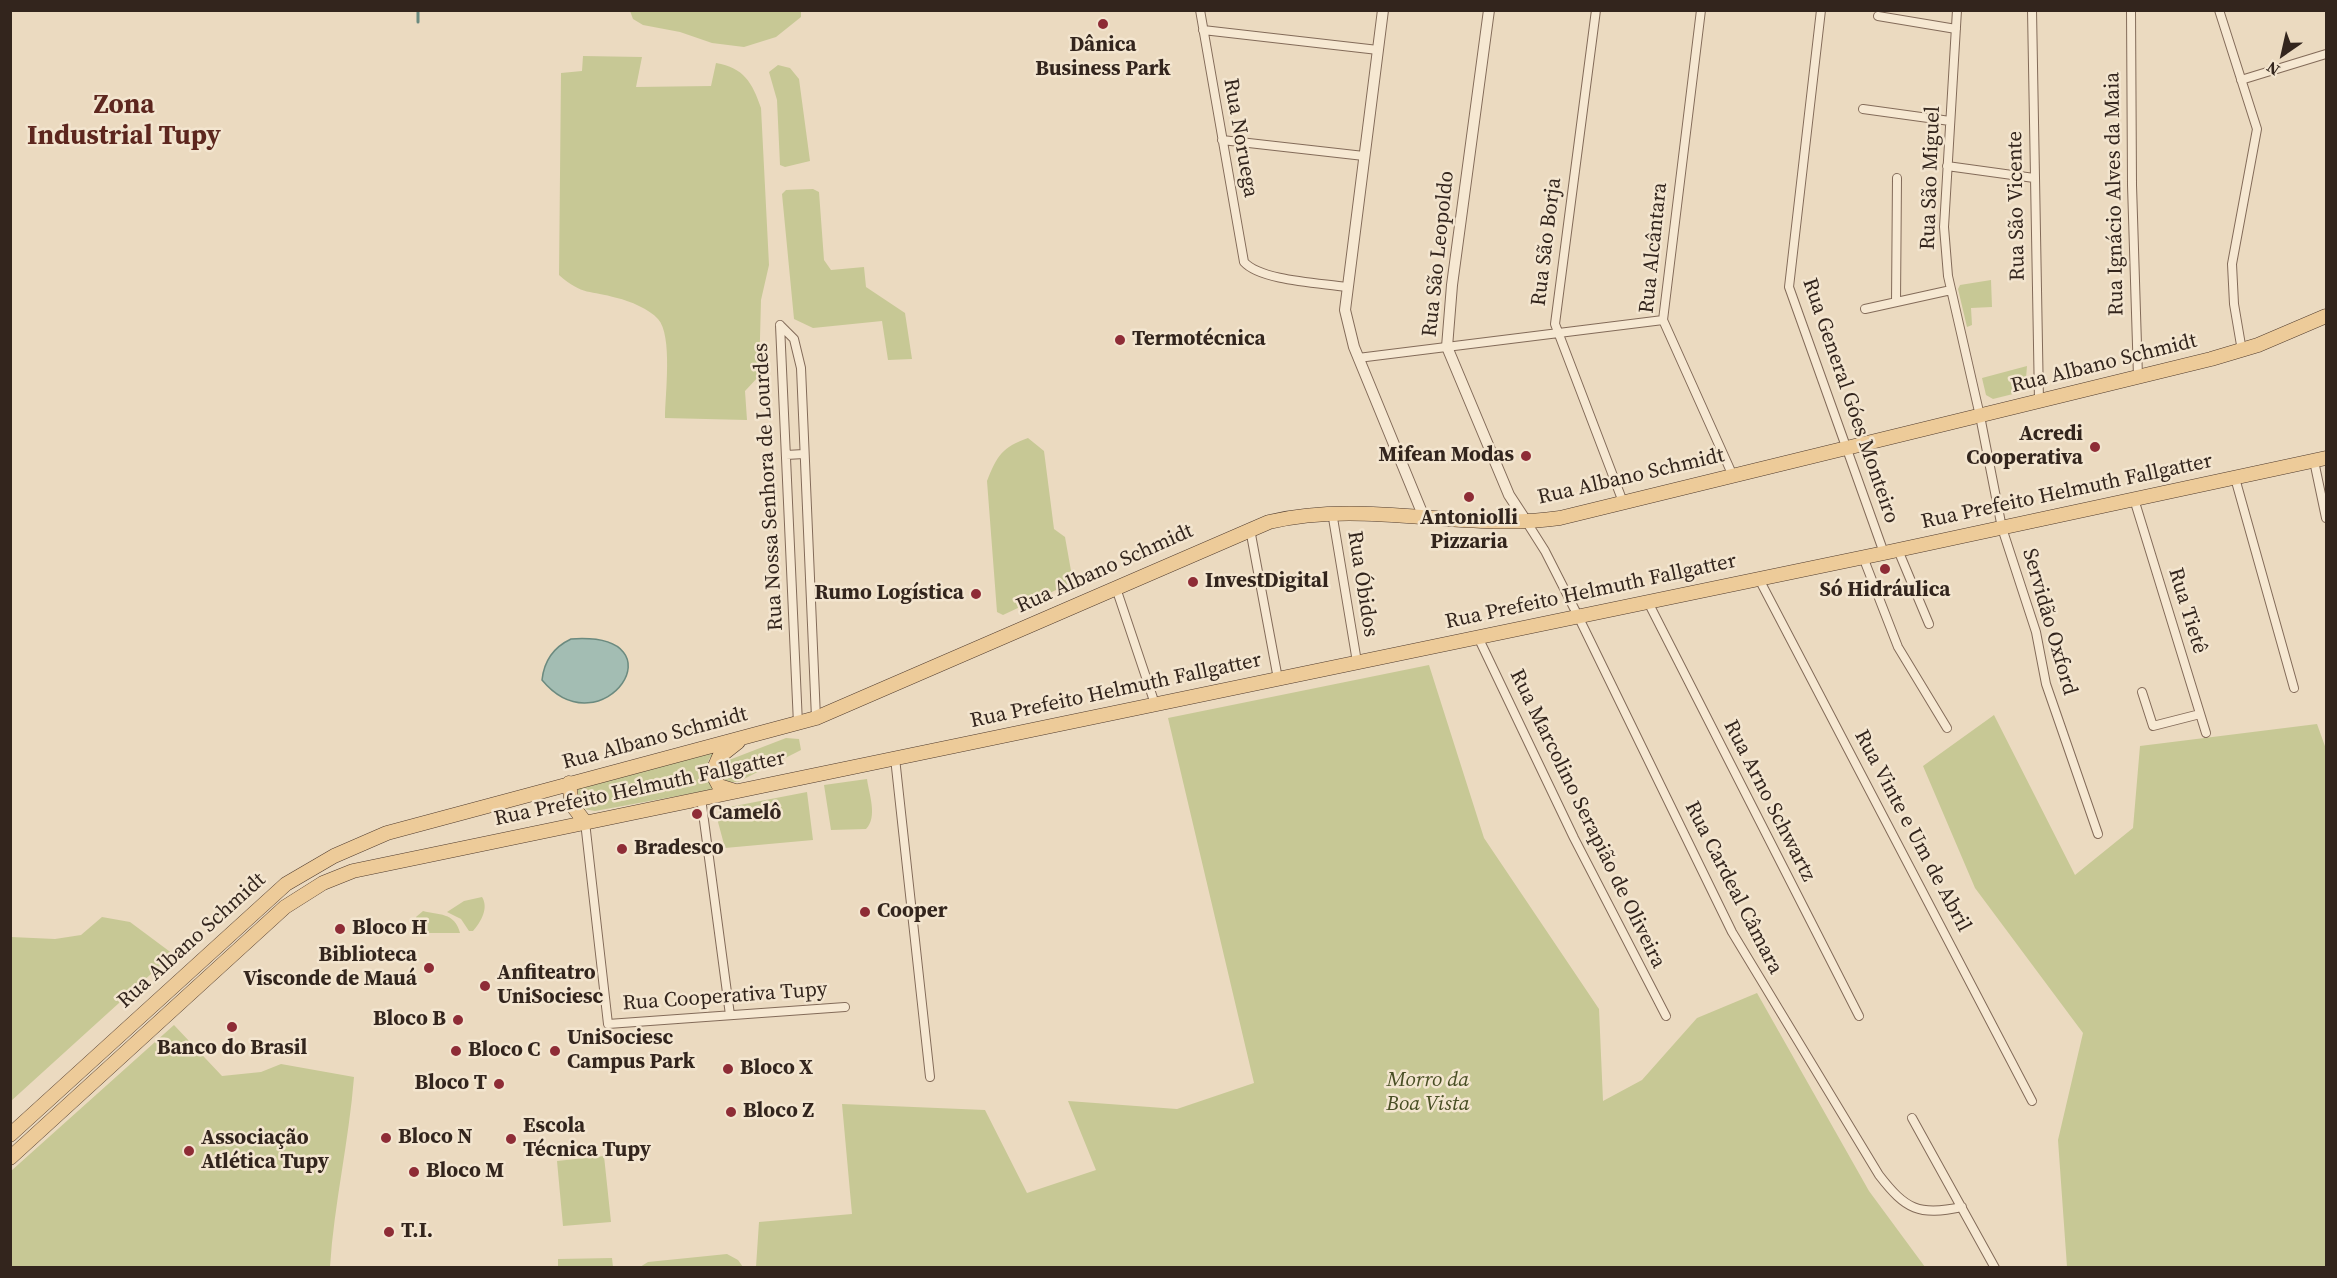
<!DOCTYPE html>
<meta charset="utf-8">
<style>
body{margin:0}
#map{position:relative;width:2337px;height:1278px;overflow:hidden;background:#ebdac0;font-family:"Source Serif 4",serif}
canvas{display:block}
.frame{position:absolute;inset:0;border:12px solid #33251d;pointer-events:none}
.north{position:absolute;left:2253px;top:24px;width:60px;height:60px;-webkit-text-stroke:4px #f3e5cf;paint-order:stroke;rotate:214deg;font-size:16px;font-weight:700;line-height:24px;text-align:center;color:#33251d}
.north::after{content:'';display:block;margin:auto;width:21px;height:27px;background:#33251d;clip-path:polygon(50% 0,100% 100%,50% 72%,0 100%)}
</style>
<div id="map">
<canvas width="2337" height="1278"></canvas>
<div class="frame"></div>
<div class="north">N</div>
</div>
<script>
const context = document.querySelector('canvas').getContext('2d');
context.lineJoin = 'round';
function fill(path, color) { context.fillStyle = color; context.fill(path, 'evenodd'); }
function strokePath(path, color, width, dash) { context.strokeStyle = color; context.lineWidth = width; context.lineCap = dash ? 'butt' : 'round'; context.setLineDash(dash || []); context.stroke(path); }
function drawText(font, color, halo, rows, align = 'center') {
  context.font = font + ' "Source Serif 4",serif'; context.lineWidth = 5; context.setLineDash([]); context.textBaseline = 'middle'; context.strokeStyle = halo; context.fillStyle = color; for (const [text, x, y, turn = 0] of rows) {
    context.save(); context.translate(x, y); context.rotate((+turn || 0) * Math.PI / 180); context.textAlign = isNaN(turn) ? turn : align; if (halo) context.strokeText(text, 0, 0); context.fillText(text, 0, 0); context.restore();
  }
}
fill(new Path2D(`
 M 801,10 L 801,17 L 776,37 L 744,47 L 712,43 L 680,32 L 643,25 L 633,19 L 630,11 Z
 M 583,56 L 642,57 L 636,87 L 711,86 L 716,63 C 744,68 752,82 761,108 L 769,265 L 761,300 L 759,376 L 745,391 L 747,420 L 665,418 C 665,396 673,335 658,319 C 649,309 630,301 617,298 C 590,290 583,296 559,275 L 561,73 L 582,71 Z
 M 778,65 L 790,68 L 799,79 L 810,161 L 785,167 L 780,165 L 777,100 L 769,72 Z
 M 813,189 L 819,192 L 824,260 L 831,270 L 864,267 L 866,287 L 905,313 L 912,359 L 888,360 L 882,321 L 813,328 L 794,319 L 782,194 L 786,190 Z
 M 1991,280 L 1992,307 L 1971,308 L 1972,325 L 1967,327 L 1958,289 L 1960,285 Z
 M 2027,366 L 2025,391 L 1993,399 L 1986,395 L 1982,378 Z
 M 1028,438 L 1044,451 L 1054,529 L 1065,537 L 1073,582 L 1003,615 L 997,612 L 987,481 C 997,456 1002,447 1028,438 Z
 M 1429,665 L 1484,838 L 1599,1009 L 1603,1101 L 1642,1080 L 1697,1018 L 1757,993 L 1869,1191 L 1925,1267 L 756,1267 L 759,1222 L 852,1214 L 842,1104 L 985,1110 L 1027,1193 L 1096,1170 L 1068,1101 L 1177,1109 L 1254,1083 L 1168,718 Z
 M 1994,715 L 2075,875 L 2133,828 L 2140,746 L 2317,724 L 2326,749 L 2326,1267 L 2067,1267 L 2058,1140 L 2083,1033 L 1975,888 L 1923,766 Z
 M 786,738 L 799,739 L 801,750 L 738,782 L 727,782 L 723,777 L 722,767 L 729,760 Z
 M 717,751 L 709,759 L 706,769 L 716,789 L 595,811 L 583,809 L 577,803 L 578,789 Z
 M 867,779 C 869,794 878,817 866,829 L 831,830 L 824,785 Z
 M 807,792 L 813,840 L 725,848 L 718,822 L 719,809 Z
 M 482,897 C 489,908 481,922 473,931 L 469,931 L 461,919 L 447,912 L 464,901 Z
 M 423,911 C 438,915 455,912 460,933 L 425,933 L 418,929 L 416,917 Z
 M 102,917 L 130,922 L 173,954 L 11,1101 L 11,937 L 55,939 L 81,935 Z
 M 174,1025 L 222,1076 L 261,1072 L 281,1064 L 354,1077 C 349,1141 334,1204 330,1267 L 11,1267 L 11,1171 Z
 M 604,1156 L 611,1222 L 563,1226 L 557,1161 Z
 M 727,1254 L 738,1260 L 743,1267 L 640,1267 L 648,1262 Z
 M 612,1258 L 613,1267 L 558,1267 L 558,1259 Z`), '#c7c895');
const water = new Path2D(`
 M 571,639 C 686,631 602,752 542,680 C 544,661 554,647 571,639 Z`);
fill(water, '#a3bdb3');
strokePath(water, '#6b8a7f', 1.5);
strokePath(new Path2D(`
 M 418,22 L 418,10`), '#6b8a7f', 3);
const minor = new Path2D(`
 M 1200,10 L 1244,262 C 1261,281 1321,283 1346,287
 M 1596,10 L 1555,324 L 1623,502
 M 1701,10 L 1663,320 L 1733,476
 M 1821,10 L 1789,287 L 1884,553
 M 1957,10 L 1944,227 L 1948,276 L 1980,416 L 2002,528 L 2036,632 L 2046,684 L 2098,834
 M 2032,10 L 2039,401
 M 2131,10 L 2132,185 L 2138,377
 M 2219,10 L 2257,129 L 2232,264 L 2234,304 L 2242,351
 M 1878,16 L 1956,29
 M 1203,30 L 1378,50
 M 2241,80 L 2326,54
 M 1863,109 L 1950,121
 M 1222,140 L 1364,156
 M 1947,166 L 2034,178
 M 1896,302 L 1897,178
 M 1865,309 L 1951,290
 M 780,325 L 794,339 L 801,368 L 816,718
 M 780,325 L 798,724
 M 1358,358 L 1663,320
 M 786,455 L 804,454
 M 2314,461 L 2326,518
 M 2235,478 L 2294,688
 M 2134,499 L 2206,733
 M 1332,512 L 1357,662
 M 1526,521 L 1545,551 L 1578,616 L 1732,932 L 1879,1175 C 1906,1210 1919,1216 1962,1207
 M 1250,529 L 1278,679
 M 1898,550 L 1929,624
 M 1863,557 L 1898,647 L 1947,728
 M 1759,579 L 2032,1101
 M 1116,588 L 1155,704
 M 1648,602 L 1859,1016
 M 1478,637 L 1574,838 L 1666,1016
 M 2142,692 L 2153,726 L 2200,714
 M 895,758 L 930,1077
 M 701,798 L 730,1015
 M 585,822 L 608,1024 L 845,1007
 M 1912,1118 L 1995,1268`);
const tertiary = new Path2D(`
 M 1383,10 L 1345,310 L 1354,347 L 1423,515
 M 1489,10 L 1452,285 L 1447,347 L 1509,495 L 1526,521`);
const primary = new Path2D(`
 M 569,783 L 572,805 L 585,822
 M 735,791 L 719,786 L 712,773 L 719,757 L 738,742
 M 10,1135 L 286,884 L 334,856 L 387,833 L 816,718 L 1269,522 C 1368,499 1462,532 1560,518 L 2211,359 L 2258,345 L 2326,316
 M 10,1158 L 285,907 L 323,883 L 353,871 L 1884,553 L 2326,458`);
strokePath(minor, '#836b59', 10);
strokePath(tertiary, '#836b59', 12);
strokePath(primary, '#503b2d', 15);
strokePath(minor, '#f6e8d2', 8);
strokePath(tertiary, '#f6e8d2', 10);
strokePath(primary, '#edcb99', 14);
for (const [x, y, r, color] of [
 [1103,24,6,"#8e2c36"],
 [1120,340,6,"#8e2c36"],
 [2095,447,6,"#8e2c36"],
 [1526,456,6,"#8e2c36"],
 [1469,497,6,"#8e2c36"],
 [1885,569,6,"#8e2c36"],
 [1193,582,6,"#8e2c36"],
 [976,594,6,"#8e2c36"],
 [697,814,6,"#8e2c36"],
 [622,849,6,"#8e2c36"],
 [865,912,6,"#8e2c36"],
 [340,929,6,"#8e2c36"],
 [429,968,6,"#8e2c36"],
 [485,986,6,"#8e2c36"],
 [458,1020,6,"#8e2c36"],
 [232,1027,6,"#8e2c36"],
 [456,1051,6,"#8e2c36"],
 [555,1051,6,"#8e2c36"],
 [728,1069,6,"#8e2c36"],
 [499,1084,6,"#8e2c36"],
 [731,1112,6,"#8e2c36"],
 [386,1138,6,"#8e2c36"],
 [511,1139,6,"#8e2c36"],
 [189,1151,6,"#8e2c36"],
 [414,1172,6,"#8e2c36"],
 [389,1232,6,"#8e2c36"]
]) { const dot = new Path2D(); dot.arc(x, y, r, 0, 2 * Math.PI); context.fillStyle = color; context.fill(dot); strokePath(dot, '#f3e5cf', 2); }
drawText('bold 21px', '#33251d', '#f3e5cf', [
 ["Dânica",1103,46,"center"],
 ["Business Park",1103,70,"center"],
 ["Termotécnica",1132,340],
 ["Acredi",2083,435,"right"],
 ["Cooperativa",2083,459,"right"],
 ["Mifean Modas",1514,456,"right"],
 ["Antoniolli",1469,519,"center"],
 ["Pizzaria",1469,543,"center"],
 ["InvestDigital",1205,582],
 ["Só Hidráulica",1885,591,"center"],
 ["Rumo Logística",964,594,"right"],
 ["Camelô",709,814],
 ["Bradesco",634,849],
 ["Cooper",877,912],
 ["Bloco H",352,929],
 ["Biblioteca",417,956,"right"],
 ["Visconde de Mauá",417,980,"right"],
 ["Anfiteatro",497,974],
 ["UniSociesc",497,998],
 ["Bloco B",446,1020,"right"],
 ["UniSociesc",567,1039],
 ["Campus Park",567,1063],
 ["Banco do Brasil",232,1049,"center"],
 ["Bloco C",468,1051],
 ["Bloco X",740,1069],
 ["Bloco T",487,1084,"right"],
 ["Bloco Z",743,1112],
 ["Escola",523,1127],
 ["Técnica Tupy",523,1151],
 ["Bloco N",398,1138],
 ["Associação",201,1139],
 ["Atlética Tupy",201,1163],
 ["Bloco M",426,1172],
 ["T.I.",401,1232]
], 'left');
drawText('21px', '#33251d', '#f3e5cf', [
 ["Rua Noruega",1240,138,80],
 ["Rua São Miguel",1931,178,-88],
 ["Rua Ignácio Alves da Maia",2115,194,-91],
 ["Rua São Vicente",2017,206,-91],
 ["Rua São Borja",1547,242,-83],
 ["Rua Alcântara",1654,248,-84],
 ["Rua São Leopoldo",1439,254,-84],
 ["Rua Albano Schmidt",2104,364,-14],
 ["Rua General Góes Monteiro",1850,401,71],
 ["Rua Albano Schmidt",1631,477,-13],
 ["Rua Nossa Senhora de Lourdes",769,487,-93],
 ["Rua Prefeito Helmuth Fallgatter",2067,492,-12],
 ["Rua Albano Schmidt",1105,569,-24],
 ["Rua Óbidos",1362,584,81],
 ["Rua Prefeito Helmuth Fallgatter",1591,592,-12],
 ["Rua Tietê",2187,611,73],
 ["Servidão Oxford",2049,622,74],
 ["Rua Prefeito Helmuth Fallgatter",1116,691,-12],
 ["Rua Albano Schmidt",655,739,-15],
 ["Rua Prefeito Helmuth Fallgatter",640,789,-12],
 ["Rua Arno Schwartz",1769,801,63],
 ["Rua Marcolino Serapião de Oliveira",1587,819,64],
 ["Rua Vinte e Um de Abril",1912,831,62],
 ["Rua Cardeal Câmara",1733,888,63],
 ["Rua Albano Schmidt",192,941,-42],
 ["Rua Cooperativa Tupy",725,997,-4]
]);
drawText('italic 21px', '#484e24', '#f3e5cf', [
 ["Morro da",1428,1081],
 ["Boa Vista",1428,1105]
]);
drawText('bold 27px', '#5d261e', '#f3e5cf', [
 ["Zona",124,106],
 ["Industrial Tupy",124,137]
]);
</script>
